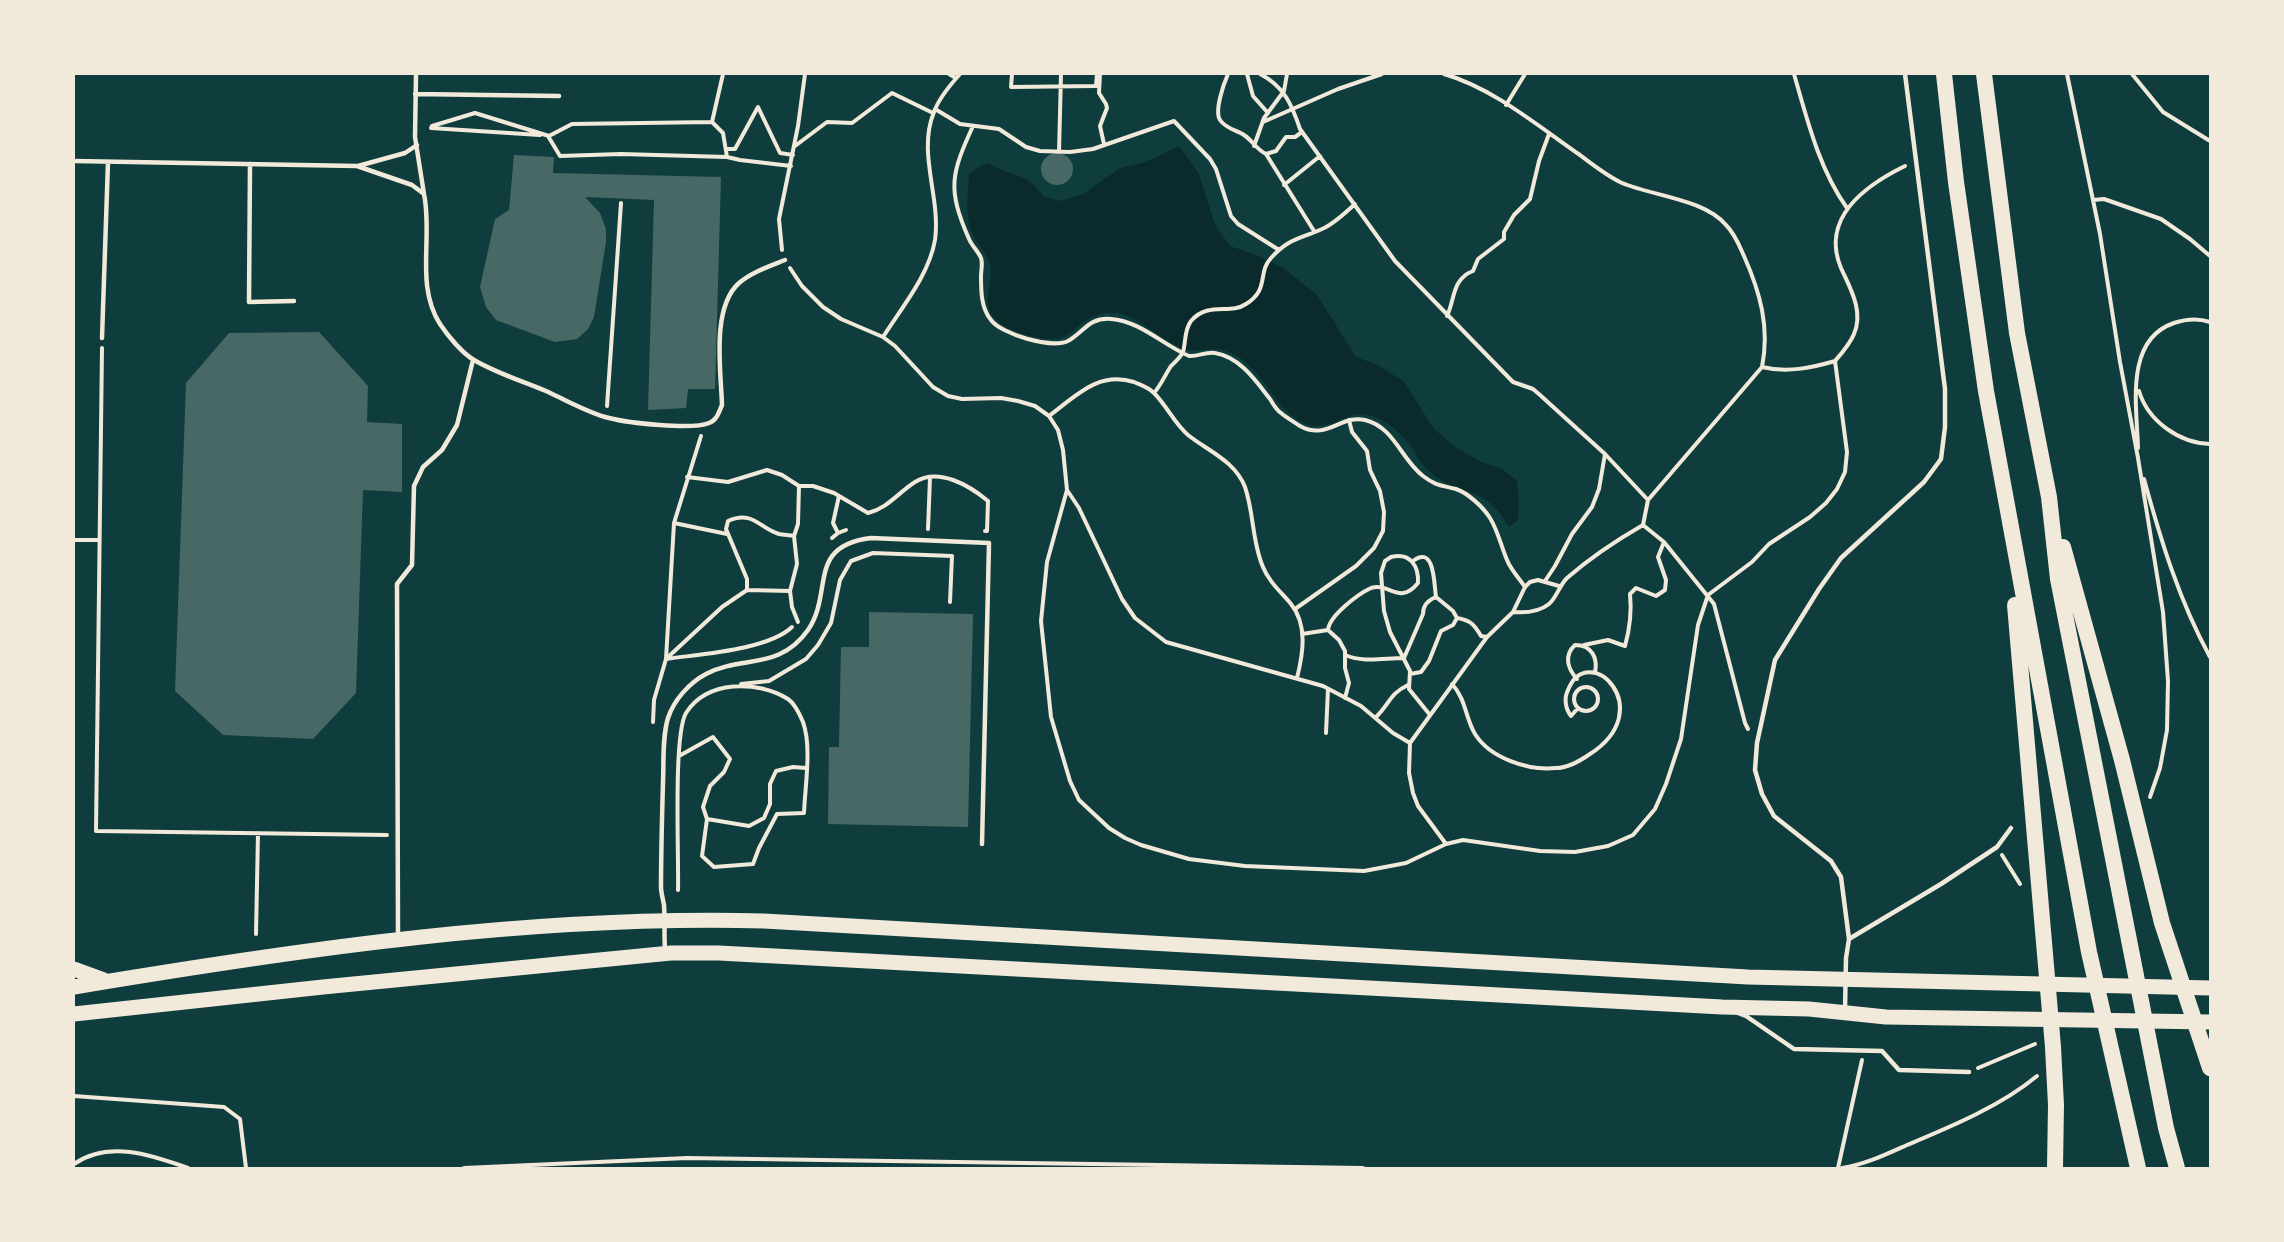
<!DOCTYPE html>
<style>
body{margin:0}
#map{position:relative;width:2284px;height:1242px;overflow:hidden;background:#0f3d3e;font-family:"IBM Plex Sans",sans-serif}
canvas{display:block}
.frame{position:absolute;inset:0;border:75px solid #f1e9da;pointer-events:none}
</style>
<div id="map">
<canvas width="2284" height="1242"></canvas>
<div class="frame"></div>
</div>
<script>
const context = document.querySelector('canvas').getContext('2d');
context.lineJoin = 'round';
function fill(path, color) { context.fillStyle = color; context.fill(path, 'evenodd'); }
function strokePath(path, color, width, dash) { context.strokeStyle = color; context.lineWidth = width; context.lineCap = dash ? 'butt' : 'round'; context.setLineDash(dash || []); context.stroke(path); }
fill(new Path2D(`
 M 1179,146 L 1199,174 L 1215,225 L 1230,246 L 1259,256 L 1285,269 L 1317,295 L 1356,357 L 1378,365 L 1404,382 L 1434,429 L 1455,447 L 1481,462 L 1502,469 L 1517,481 L 1519,502 L 1518,520 L 1509,527 C 1486,484 1460,498 1430,472 C 1417,461 1415,450 1406,440 C 1397,429 1382,418 1368,415 C 1344,410 1329,435 1303,423 C 1276,409 1265,375 1240,358 C 1216,343 1211,352 1188,350 C 1172,348 1143,321 1125,315 C 1104,309 1090,316 1075,329 C 1072,331 1068,336 1064,337 C 1047,344 1004,331 993,317 C 983,305 991,286 991,273 C 991,257 981,250 974,237 C 964,218 968,195 969,174 L 982,165 L 989,163 C 1011,178 1026,171 1043,196 L 1060,201 L 1083,194 L 1120,168 L 1146,162 Z`), '#0a2a2b');
fill(new Path2D(`
 M1041 169a16 16 0 1 1 32 0a16 16 0 1 1-32 0Z
 M 514,155 L 554,157 L 553,173 L 721,177 L 715,389 L 688,389 L 686,408 L 648,410 L 654,200 L 585,197 L 600,213 L 606,229 L 606,242 L 594,317 L 588,329 L 577,339 L 555,342 L 496,320 L 486,307 L 480,287 L 495,219 L 509,210 Z
 M 319,332 L 368,386 L 367,422 L 402,424 L 402,492 L 363,490 L 356,693 L 313,739 L 223,735 L 175,691 L 186,383 L 229,333 Z
 M 869,612 L 973,614 L 968,827 L 828,824 L 829,747 L 839,747 L 841,647 L 869,647 Z`), '#486865');
strokePath(new Path2D(`
 M 949,74 L 956,78
 M 1012,74 L 1011,87 L 1096,86 L 1097,74
 M 1100,74 L 1099,93 L 1106,104 L 1107,108 L 1100,126 L 1104,144
 M 1228,74 C 1224,83 1214,111 1220,120 C 1226,129 1237,130 1244,135 C 1253,141 1256,149 1266,154 L 1314,231
 M 1247,74 L 1253,96 L 1268,113
 M 1260,74 C 1284,86 1292,105 1300,129 L 1395,261 L 1513,382 L 1533,389 L 1540,395 L 1605,454 L 1648,500 L 1643,525 L 1664,542 L 1714,604 L 1745,723 L 1748,729
 M 1444,74 C 1493,88 1538,126 1580,155 C 1593,165 1607,176 1622,183 C 1653,196 1704,199 1726,225 C 1735,234 1739,245 1744,256 C 1760,292 1770,327 1762,367 L 1648,500
 M 1794,74 C 1807,119 1819,169 1847,208
 M 2067,74 L 2100,234 L 2120,362 L 2138,458 L 2163,612 L 2168,681 L 2167,730 L 2160,768 L 2150,797
 M 2132,74 L 2163,112 L 2210,141
 M 1506,105 L 1525,74
 M 935,109 L 960,124 L 999,129 L 1026,147 L 1040,151 L 1070,152 L 1093,149 L 1174,121 L 1210,159 L 1216,169 L 1231,216 L 1238,224 L 1279,250
 M 712,122 L 723,74
 M 1263,122 L 1338,89 L 1382,74
 M 973,126 C 951,174 947,189 969,239 C 972,246 978,251 981,258 C 983,264 981,270 981,276 C 981,291 981,308 991,320 C 1001,334 1051,349 1068,341 C 1084,332 1089,317 1111,319 C 1140,321 1163,345 1189,356 C 1198,357 1206,351 1215,353 C 1240,357 1256,381 1270,399 C 1273,404 1276,410 1281,413 C 1287,418 1294,422 1300,426 C 1327,441 1341,414 1365,420 C 1394,427 1401,459 1423,476 C 1436,486 1441,485 1456,489 C 1468,493 1483,507 1490,518 C 1498,531 1501,546 1507,560 C 1511,570 1519,578 1525,587
 M 431,128 L 432,126 L 475,113 L 549,136 L 572,124 L 712,122 L 723,133 L 727,157 L 740,160 L 791,166
 M 431,128 L 540,135
 M 548,136 L 560,156 L 621,154 L 727,157
 M 795,146 L 827,122 L 852,123 L 892,93 L 933,113
 M 1254,146 L 1264,118 L 1284,91 L 1287,74
 M 727,149 L 735,149 L 758,107 L 780,153 L 793,155
 M 1059,152 L 1061,74
 M 1266,154 L 1276,151 L 1286,137 L 1295,137 L 1302,132
 M 1284,185 L 1320,156
 M 2093,200 L 2104,199 L 2161,219 L 2190,239 L 2210,256
 M 782,250 L 779,219 L 798,126 L 805,74
 M 790,268 L 802,286 L 823,307 L 841,319 L 883,337 L 895,346 L 933,387 L 948,396 L 962,399 L 1001,398 L 1018,401 L 1035,406 L 1049,416 L 1058,430 L 1063,450 L 1067,490 L 1047,562 L 1041,621 L 1051,717 L 1070,781 L 1079,800 L 1109,828 L 1125,838 L 1141,845 L 1189,859 L 1245,866 L 1364,871 L 1406,863 L 1446,844 L 1463,840 L 1540,851 L 1575,852 L 1608,846 L 1633,835 L 1655,809 L 1666,784 L 1681,739 L 1698,625 L 1708,595 L 1752,562 L 1769,544 L 1810,517 L 1826,503 L 1837,489 L 1845,472 L 1847,452 L 1835,361 C 1842,353 1850,344 1854,334 C 1864,311 1850,288 1841,268 C 1820,218 1866,185 1905,166
 M 1447,316 C 1455,299 1452,279 1473,271 L 1478,259 L 1504,239 L 1504,232 L 1514,215 L 1530,199 L 1539,161 L 1549,134
 M 883,337 C 902,307 929,275 935,240 C 941,197 917,153 934,112 C 939,98 950,85 960,74
 M 102,348 L 96,831 L 387,835
 M 1762,367 C 1787,373 1811,368 1835,361
 M 2139,391 C 2148,421 2179,443 2210,444
 M 1154,393 C 1161,385 1165,375 1171,366 C 1175,362 1181,357 1183,352 C 1186,342 1184,330 1191,321 C 1208,301 1230,315 1246,304 C 1270,289 1257,273 1271,258 C 1289,238 1300,239 1322,229 C 1334,224 1345,213 1355,204
 M 607,406 L 621,203
 M 1049,416 C 1076,396 1098,371 1134,382 C 1141,385 1148,387 1154,393 C 1167,406 1174,423 1188,435 C 1208,451 1235,461 1245,487 C 1254,513 1252,542 1263,567 C 1269,582 1281,592 1291,604 C 1308,625 1303,654 1297,678
 M 2138,448 C 2137,407 2124,340 2174,323 C 2186,319 2198,318 2210,322
 M 687,477 L 728,482 L 767,470 L 782,475 L 799,486 L 813,486 L 834,493 L 868,513 C 888,508 899,492 915,482 C 939,467 970,486 988,501 L 987,531 L 985,531
 M 2144,479 C 2161,541 2179,600 2210,657
 M 1067,490 L 1079,508 L 1122,599 L 1135,618 L 1166,642 L 1323,686 L 1361,706 L 1393,733 L 1410,743
 M 674,523 L 727,534
 M 928,529 L 930,478
 M 838,533 L 833,523 L 839,496
 M 832,538 L 838,533 L 846,530
 M 74,540 L 99,540
 M 1545,581 L 1555,566 L 1572,534 L 1592,507 L 1599,489 L 1605,454
 M 747,590 L 790,591
 M 1295,609 L 1356,566 L 1374,548 L 1383,531 L 1384,512 L 1380,491 L 1370,470 L 1367,451 L 1352,432 L 1349,420
 M 1513,612 C 1525,613 1539,612 1549,604 C 1557,597 1559,586 1567,578 C 1590,558 1617,540 1643,525
 M 1457,618 C 1470,620 1474,624 1481,636 L 1487,637
 M 798,622 L 792,607 L 790,591 L 797,564 L 794,536 L 798,524 L 799,486
 M 1302,634 L 1328,630
 M 1584,645 L 1608,640 L 1625,646 C 1630,628 1632,613 1630,594 L 1636,588 L 1656,596 L 1665,590 L 1666,580 L 1658,557 L 1664,542
 M 1345,655 C 1364,663 1384,658 1404,658 L 1423,614 C 1423,605 1428,600 1436,597
 M 667,658 L 722,607 L 747,590 L 747,579 L 726,529 L 728,521 C 753,510 759,528 779,534 C 784,535 789,535 794,536
 M 666,659 C 700,654 768,650 792,627
 M 1410,674 L 1421,672 L 1429,661 L 1441,631 L 1453,625 L 1457,618 L 1453,611 L 1436,597 C 1434,585 1435,544 1413,561
 M 1577,679 C 1567,668 1564,655 1575,645 C 1592,645 1598,658 1595,673
 M 741,684 L 769,681 L 806,659 L 818,645 L 831,623 L 840,580 L 851,561 L 873,553 L 952,556 L 950,602
 M 1452,684 C 1466,699 1465,717 1475,734 C 1490,758 1528,771 1556,768 C 1568,768 1580,761 1590,754 C 1660,709 1588,639 1568,690 C 1564,698 1565,708 1571,716 L 1578,708
 M1574 699a12 12 0 1 1 24 0a12 12 0 1 1-24 0Z
 M 1345,698 L 1349,683 L 1345,668 L 1345,651 L 1339,640 L 1328,630 C 1329,616 1358,594 1371,588 C 1390,582 1399,606 1418,583 C 1419,566 1410,552 1391,557 L 1385,561 L 1381,573 L 1384,611 L 1390,632 L 1410,671 L 1409,689 L 1430,715
 M 1376,717 C 1390,704 1389,694 1408,685
 M 653,722 L 654,700 L 666,659 L 674,523 L 701,436
 M 1326,733 L 1328,689
 M 707,819 L 749,826 L 764,818 L 770,804 L 770,784 L 776,771 L 793,767 L 806,768
 M 1446,844 L 1418,806 L 1413,793 L 1409,773 L 1410,743 L 1487,637 L 1513,612 L 1525,587 L 1530,582 L 1538,580 L 1559,586
 M 2002,855 L 2020,884
 M 678,890 C 679,858 673,735 686,713 C 707,680 757,680 788,699 C 794,703 800,715 803,722 C 812,747 805,786 804,813 L 777,814 L 759,848 L 753,864 L 714,867 L 702,856 L 707,819 L 703,807 L 710,786 L 724,772 L 730,759 L 713,737 L 679,756
 M 256,934 L 258,833
 M 1978,1068 L 2035,1044
 M 74,1096 L 224,1107 L 240,1119 L 246,1168
 M 74,1164 C 109,1140 151,1155 188,1168
 M 464,1168 L 687,1158 L 1363,1168
 M 1838,1168 L 1862,1060
 M 1842,1168 C 1864,1165 1887,1154 1907,1145 C 1950,1127 2001,1106 2037,1076`), '#f1e9da', 4);
strokePath(new Path2D(`
 M 416,74 L 415,137 L 424,194
 M 415,94 L 559,96
 M 74,161 L 357,166 L 412,185 L 424,194 C 433,237 415,285 440,324 C 448,336 462,353 474,360 C 496,373 522,381 546,391 C 566,400 588,413 609,418 C 628,423 692,430 709,423 C 717,420 719,412 722,405 C 721,371 711,308 739,283 C 752,272 770,266 785,260
 M 250,164 L 249,302 L 294,301
 M 358,166 L 405,153 L 417,145
 M 102,338 L 108,162
 M 398,938 L 397,584 L 412,565 L 414,486 L 423,467 L 442,450 L 457,425 L 473,360
 M 1849,939 L 1941,884 L 1997,847 L 2011,828
 M 665,951 C 664,936 665,920 664,905 C 663,899 661,893 661,887 C 661,852 662,817 663,782 C 664,762 662,738 668,718 C 674,700 689,683 706,674 C 742,655 779,671 808,630 C 834,592 806,546 871,538 L 989,543 L 982,844
 M 1845,1010 L 1846,958 L 1849,939 L 1841,877 L 1831,861 L 1774,816 L 1762,794 L 1755,770 L 1757,743 L 1775,660 L 1819,589 L 1841,558 L 1924,482 L 1941,459 L 1945,427 L 1945,389 L 1905,74
 M 1738,1013 L 1746,1016 L 1794,1049 L 1882,1051 L 1899,1070 L 1969,1072`), '#f1e9da', 4.5);
strokePath(new Path2D(`
 M 74,969 L 104,980
 M 74,987 C 301,949 532,915 764,921 L 1748,977 L 2210,988
 M 74,1014 L 323,987 L 671,953 L 719,953 L 1722,1007 L 1809,1009 L 1886,1017 L 2210,1022`), '#f1e9da', 15);
strokePath(new Path2D(`
 M 1944,74 L 1956,182 L 1986,391 L 2089,952 L 2138,1168
 M 1984,74 L 2017,333 L 2049,497 L 2058,579 L 2166,1128 L 2177,1168
 M 2063,547 L 2122,760 L 2162,923 L 2210,1068
 M 2015,605 L 2053,1047 L 2056,1105 L 2055,1168`), '#f1e9da', 16);
</script>
